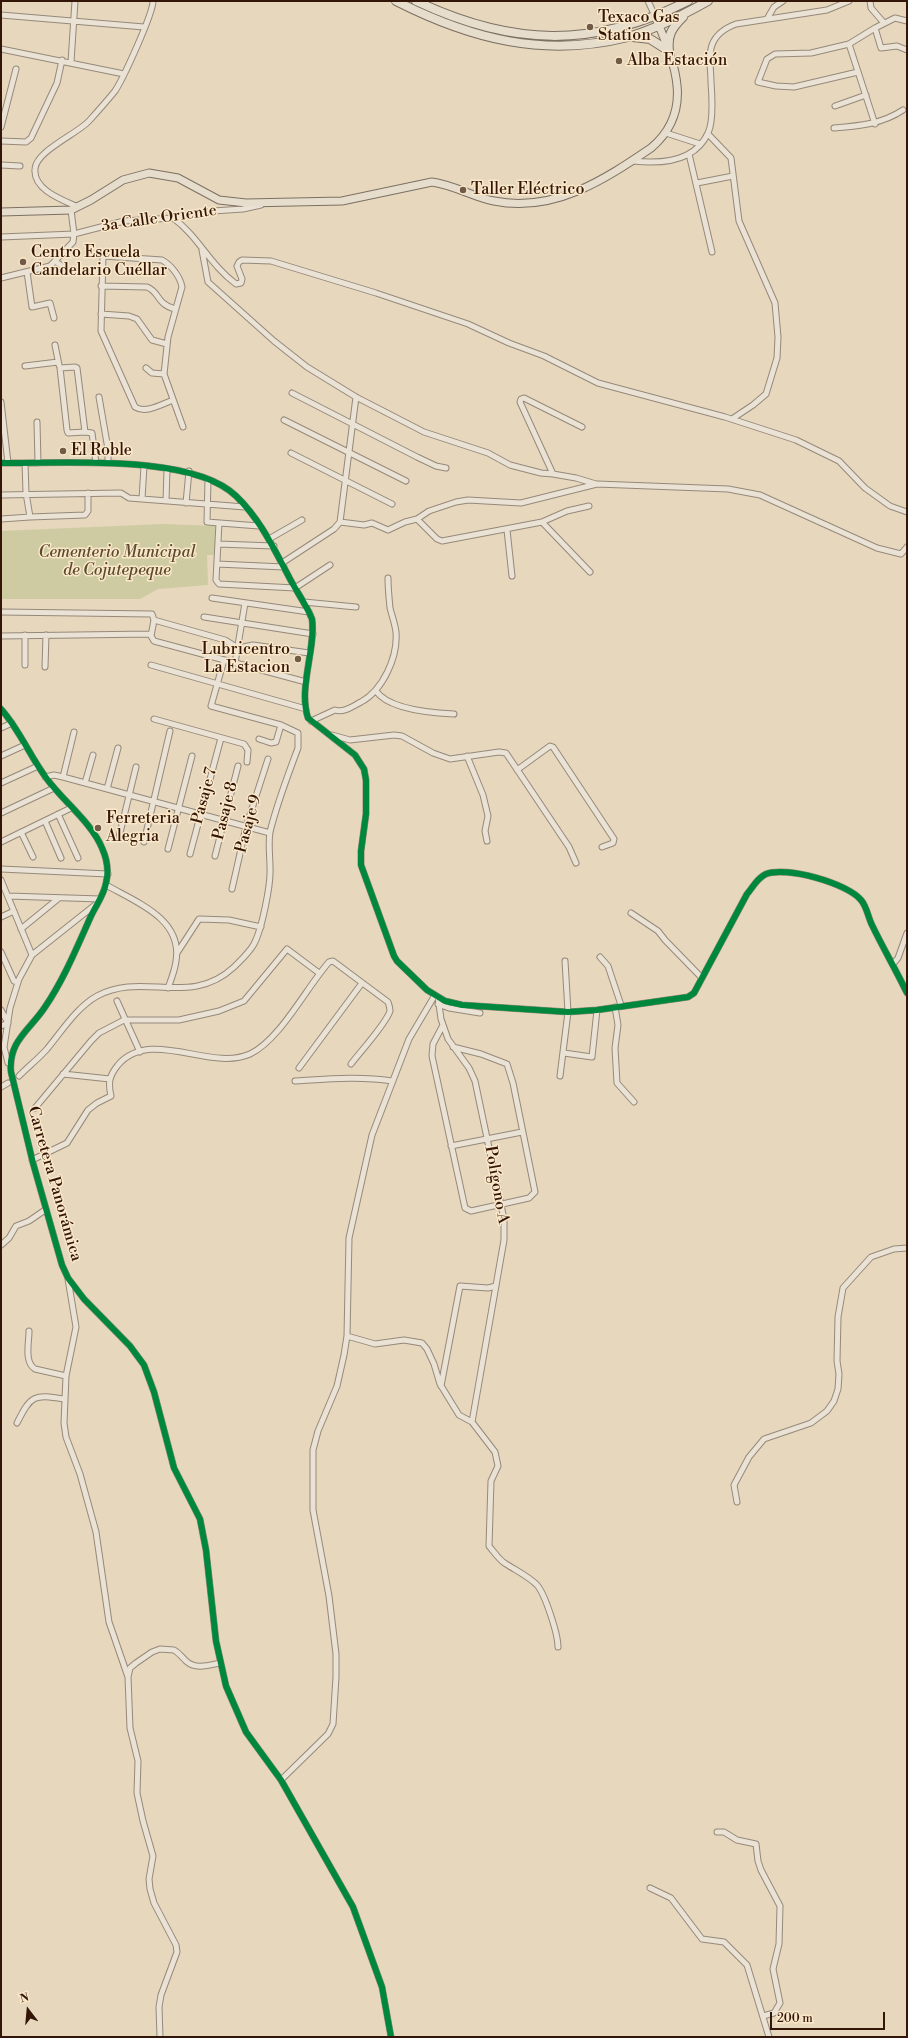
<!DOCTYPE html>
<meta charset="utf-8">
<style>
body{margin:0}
#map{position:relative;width:908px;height:2038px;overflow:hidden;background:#e6d7bd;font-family:"Libre Bodoni",serif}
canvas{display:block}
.frame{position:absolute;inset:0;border:2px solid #341609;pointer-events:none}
.north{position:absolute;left:8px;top:1990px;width:40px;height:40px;-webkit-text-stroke:3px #fae8c9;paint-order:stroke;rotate:344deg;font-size:11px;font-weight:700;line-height:16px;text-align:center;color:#341609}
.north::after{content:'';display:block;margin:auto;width:14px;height:18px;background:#341609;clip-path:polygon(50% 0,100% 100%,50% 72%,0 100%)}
.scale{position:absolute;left:770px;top:2012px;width:115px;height:18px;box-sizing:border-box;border:2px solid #341609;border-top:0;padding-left:5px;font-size:12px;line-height:14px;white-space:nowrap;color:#341609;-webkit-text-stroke:3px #fae8c9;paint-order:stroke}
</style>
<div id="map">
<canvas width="908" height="2038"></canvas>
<div class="frame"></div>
<div class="north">N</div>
<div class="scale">200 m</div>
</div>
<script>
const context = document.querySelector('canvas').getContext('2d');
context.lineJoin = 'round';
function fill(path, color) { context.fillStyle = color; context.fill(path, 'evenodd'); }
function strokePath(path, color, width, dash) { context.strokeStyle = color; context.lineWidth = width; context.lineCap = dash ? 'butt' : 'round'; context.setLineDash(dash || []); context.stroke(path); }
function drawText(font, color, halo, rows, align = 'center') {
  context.font = font + ' "Libre Bodoni",serif'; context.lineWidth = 3; context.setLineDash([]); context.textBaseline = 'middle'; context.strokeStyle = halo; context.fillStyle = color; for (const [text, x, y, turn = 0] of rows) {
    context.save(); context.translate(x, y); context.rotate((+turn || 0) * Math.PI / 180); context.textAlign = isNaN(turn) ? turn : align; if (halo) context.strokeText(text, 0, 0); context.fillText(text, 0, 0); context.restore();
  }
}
fill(new Path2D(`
 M 163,524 L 216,526 L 215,555 L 207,555 L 208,585 L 158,589 L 140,599 L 1,599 L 1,531 Z`), '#cecba2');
const minor = new Path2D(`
 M 648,1 L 655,16
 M 870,1 L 871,8 L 884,23
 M 1,15 L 144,27
 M 767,19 L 774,7 L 783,1
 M 875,28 L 881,48 L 897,46 L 907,50
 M 849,44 L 875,124
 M 1,49 L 124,74
 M 71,62 L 75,1
 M 858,72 L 794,87 L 776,86 L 758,82 L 767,59 L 775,54 L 811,53 L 849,44 L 875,28 L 895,18 L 907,21
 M 835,106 L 866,95
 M 1,127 L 16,69
 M 834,128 C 859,126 882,124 903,110
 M 666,133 L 700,144
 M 708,134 L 731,158 L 739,221 L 775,303 L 778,337 L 777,358 L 766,394 L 753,405 L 732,419
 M 1,141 L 26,142 L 31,138 L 57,83 L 62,60
 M 689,154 L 712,252
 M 633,161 C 660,164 695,162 708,133 C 714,121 712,95 711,82 C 711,70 708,56 712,45 C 716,34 725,28 736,24 L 827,10 L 849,1
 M 1,165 L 20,166
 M 697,183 L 733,176
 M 78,207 C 63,200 33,190 35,169 C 36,151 77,134 89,121 C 98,111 107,101 115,91 C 123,79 153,14 153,1
 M 173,218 C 198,236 210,265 236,284 L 241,283 L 242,279 L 237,266 L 239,262 L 242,260 L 271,261 L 376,293 L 468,324 L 509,343 L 544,356 L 598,383 L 725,417 L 796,440 L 839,461 L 865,488 L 890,506 L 907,512
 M 1,237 L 74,234 L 124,221 L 173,218 L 213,211 L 243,209 L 261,205
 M 202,250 L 208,282 L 274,341 L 307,367 L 356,397 L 424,432 L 488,453 L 510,465 L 541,473 L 553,474
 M 55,261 L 69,271 L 101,272
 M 27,272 L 32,307 L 50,303 L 54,318
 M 1,278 L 50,266 L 73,242 L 74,234 L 71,210
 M 101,286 L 147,287 C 161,293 155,303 175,309
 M 101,314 L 129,316 L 137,319 L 152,340 L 167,344
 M 55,345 L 59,365
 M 25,366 L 58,362
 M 146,368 L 152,373 L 164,374
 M 292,393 L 417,457 L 436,466 L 446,468
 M 99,397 L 108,449 L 108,462
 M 173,400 C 162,404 146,414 135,407 L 101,331 L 103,256 L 162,260 C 171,265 180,276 182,287 L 168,337 L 164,374 L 183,427
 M 1,402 L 8,463
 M 284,420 L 406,481
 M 37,422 L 38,463
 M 582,427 L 524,398 L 521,399 L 520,402 L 553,474 L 576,478 L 596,484
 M 85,432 L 68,433 L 67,430 L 60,368 L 75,367 L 77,368 L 85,432 L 92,433 L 96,463
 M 291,453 L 392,504
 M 1,463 C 61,464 192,453 236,496 C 260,519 274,549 289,577 C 296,591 306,604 312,619 C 316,649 298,688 308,718 L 355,755 L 364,769 L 366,780 L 366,814 L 361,851 L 361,865 L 394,956 L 397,961 L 427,990 L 445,1001 L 462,1005 L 568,1012 L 597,1010 L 688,997 L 694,993 L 747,894 C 753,887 757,878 766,874 C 786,866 847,883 861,900 C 867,907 868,917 872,925 C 883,948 896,970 907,993
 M 208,479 L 207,522 L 259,526
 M 1,495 L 121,493 L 129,498 L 245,507
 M 142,499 L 144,466
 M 166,501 L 167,469
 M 186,503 L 189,471
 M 30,517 L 85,515 L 88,511 L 88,493
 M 1,519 L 30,517 L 26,493 L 25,463
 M 417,519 L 437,539 L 442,541 L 542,522 L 590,572
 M 340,522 L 364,525 L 372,523 L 388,530 L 405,522 L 417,519 L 429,511 L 456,502 L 468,500 L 521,503 L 597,484 L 728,489 L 760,495 L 877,548 L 901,554 L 907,547
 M 542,522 L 567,511 L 589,506
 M 219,523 L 216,580 L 219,584 L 295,588 L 330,565
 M 507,530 L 512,576
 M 269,539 L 302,520
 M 218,544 L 274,546
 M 282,563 L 334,529 L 340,522 L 356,397
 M 217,564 L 284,567
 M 212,598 L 309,612
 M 304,602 L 356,607
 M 1,612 L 152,614 L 154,620 L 151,636 L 154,641 L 306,682
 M 204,617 L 313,634
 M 154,620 L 225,640 L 238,648 L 253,645 L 309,653
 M 1,636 L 151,634
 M 235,663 L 245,603
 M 25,665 L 25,635
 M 151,665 L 306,709
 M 45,667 L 46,635
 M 376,691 C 389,710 433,713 454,714
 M 1,709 C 20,730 30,757 47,779 C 63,801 92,823 102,848 C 107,859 109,871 106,883 C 104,895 96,905 91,916 C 77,947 64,979 45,1007 C 30,1030 8,1041 11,1072 L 33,1163 L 62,1265 L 68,1278 L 84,1299 L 130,1346 L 144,1365 L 154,1392 L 174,1468 L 200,1519 L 206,1550 L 216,1641 L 226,1686 L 246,1732 L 281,1780 L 353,1907 L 382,1987 L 391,2037
 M 154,719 L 244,744 L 248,750 L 247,762
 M 311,721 L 335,710 C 344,713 353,706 361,702 C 383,690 398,657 396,632 C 395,624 392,616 390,608 C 389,598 388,588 388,578
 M 1,728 L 12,723
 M 332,735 L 350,740 L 394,735 L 402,736 L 433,753 L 450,759 L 499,752 L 506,753 L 569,847 L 576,863
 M 259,739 L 271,743 L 276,742 L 281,725
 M 1,756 L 25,745
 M 467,756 L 483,795 L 488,816 L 485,831 L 487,841
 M 517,770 L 550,746 L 553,747 L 614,839 L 613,843 L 602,847
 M 45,777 L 54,775 L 63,777 L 270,833
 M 63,777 L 74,732
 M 1,783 L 38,766
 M 85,783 L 93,755
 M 107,789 L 118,748
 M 1,813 L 54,788
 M 58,814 L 78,858
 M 45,821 L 61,858
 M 21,832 L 33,857
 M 119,837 L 136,767
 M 1,842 L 71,808
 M 144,842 L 170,731
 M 168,849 L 192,756
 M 190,854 L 221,738
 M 215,856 L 238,766
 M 1,869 L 108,874
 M 1,880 L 32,955
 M 106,885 C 136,902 183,919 176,961 C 175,970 171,980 168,988
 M 232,889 L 246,827 L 268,759
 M 8,896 L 100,899
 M 631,913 L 658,931 L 665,940 L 702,978
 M 1,917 L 14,911
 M 21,929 L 59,898
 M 1,952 L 14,981 L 18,982
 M 177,953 L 199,919 L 229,920 L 261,927
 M 600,957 L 608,966 L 621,1005
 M 893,964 L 898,958 L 907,933
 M 438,997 L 441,1019 L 448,1039 L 469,1068 L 475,1081 L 504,1219 L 504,1240 L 472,1422
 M 117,1001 L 140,1052
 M 438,1004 L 449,1008 L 480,1013
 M 615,1007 L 618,1025 L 615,1048 L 617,1083 L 634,1102
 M 1,1010 L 8,1023 L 1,1026
 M 443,1025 L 433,1044 L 432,1056 L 465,1208 L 471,1211 L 529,1198 L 535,1192 L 513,1083 L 507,1064 L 481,1054 L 453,1047
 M 564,1053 L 592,1057 L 597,1010
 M 8,1063 L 4,1047 L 10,1008 L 19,979 L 32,955 L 95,905
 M 299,1068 L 362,983
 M 63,1074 L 110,1079
 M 19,1076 C 28,1067 39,1058 47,1049 C 62,1031 76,1008 97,996 C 143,971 190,1008 234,967 C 241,960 249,953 254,944 C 262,929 271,884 270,868 C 270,855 268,844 270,832 C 277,803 288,775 298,748 L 298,733 L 281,725 L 211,706 L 224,660
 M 560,1076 L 568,1012 L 565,961
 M 295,1081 C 328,1079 360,1076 392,1081
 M 1,1087 L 8,1083
 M 35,1108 L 91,1041 L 99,1033 L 124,1020 L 179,1020 L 219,1011 L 244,1001 L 287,949 L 319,973
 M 451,1146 L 522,1132
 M 32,1160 L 67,1143 L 88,1110 L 97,1103 L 111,1096 C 108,1083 109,1076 118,1065 C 151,1027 210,1072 250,1054 C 280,1040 306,988 329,962 L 333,961 L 337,964 L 388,1002 C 389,1005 390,1007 390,1011 C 386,1024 360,1052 351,1064
 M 1,1245 L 9,1238 L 16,1226 L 29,1221 L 45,1210
 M 68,1279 L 76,1327 L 66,1376 L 64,1423 L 66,1437 L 80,1474 L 96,1532 L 109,1622 L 128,1677
 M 29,1331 C 29,1343 24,1362 35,1369 L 66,1376
 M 347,1336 L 375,1344 L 404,1340 L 422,1343 L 427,1349 L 434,1364 L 440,1384 L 459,1415 L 472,1422 L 495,1452 L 498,1466 L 491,1481 L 489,1546 C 494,1552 500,1561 506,1564 C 517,1571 528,1576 537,1585 C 545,1594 558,1634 558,1647
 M 441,1386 L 460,1286 L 488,1288 L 496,1286
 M 17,1423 C 31,1395 34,1394 64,1399
 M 737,1502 L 734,1485 L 749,1457 L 764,1439 L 811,1423 L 827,1411 L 834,1401 L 838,1389 L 839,1374 L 837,1361 L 838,1317 L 843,1288 L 871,1257 L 894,1249 L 907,1248
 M 281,1780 L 328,1734 L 333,1724 L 336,1677 L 336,1654 L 329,1596 L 313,1510 L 313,1450 L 318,1431 L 337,1386 L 344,1355 L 347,1336 L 349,1238 L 372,1135 L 409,1039 L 435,995
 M 717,1832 L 724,1832 L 737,1840 L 756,1844 L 758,1861 L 761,1870 L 780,1906 L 779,1944 L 773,1969 L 780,2003 L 774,2013 L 763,2016
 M 650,1888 L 671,1898 L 702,1939 L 724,1942 L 747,1965 L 769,2037
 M 160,2037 L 159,2007 L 161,1995 L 177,1952 L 176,1945 L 154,1903 L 150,1889 L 149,1879 L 153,1856 L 143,1821 L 137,1793 L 138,1761 L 130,1728 L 128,1677 L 130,1668 L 136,1663 L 152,1652 L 160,1649 L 174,1650 C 179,1653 182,1657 186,1661 C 195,1670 210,1665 220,1663`);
const major = new Path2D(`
 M 1,212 L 71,210 L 91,200 L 123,180 L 149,173 L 178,178 L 219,200 L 246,203 L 342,201 L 432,182 C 454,185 473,197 494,201 C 554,213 604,180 651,148 C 696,110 674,62 655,16`);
const highway = new Path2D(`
 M 396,1 C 471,39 544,58 628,37 C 656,29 683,15 708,1
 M 416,1 C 511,46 593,49 688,1
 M 633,37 L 650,39 L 669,51
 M 669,51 C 667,35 672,28 683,17`);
strokePath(minor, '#96897a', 7);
strokePath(major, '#7c7062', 9);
strokePath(highway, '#7c7062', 10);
strokePath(minor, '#e9e2d5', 5);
strokePath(major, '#e6ddcd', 7);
strokePath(highway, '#e6ddcd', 8);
strokePath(new Path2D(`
 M 1,463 C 61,464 192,453 236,496 C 260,519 274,549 289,577 C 296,591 306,604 312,619 C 316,649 298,688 308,718 L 355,755 L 364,769 L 366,780 L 366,814 L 361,851 L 361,865 L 394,956 L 397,961 L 427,990 L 445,1001 L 462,1005 L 568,1012 L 597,1010 L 688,997 L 694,993 L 747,894 C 753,887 757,878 766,874 C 786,866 847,883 861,900 C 867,907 868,917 872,925 C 883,948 896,970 907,993
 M 1,709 C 20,730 30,757 47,779 C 63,801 92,823 102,848 C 107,859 109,871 106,883 C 104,895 96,905 91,916 C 77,947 64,979 45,1007 C 30,1030 8,1041 11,1072 L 33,1163 L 62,1265 L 68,1278 L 84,1299 L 130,1346 L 144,1365 L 154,1392 L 174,1468 L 200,1519 L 206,1550 L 216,1641 L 226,1686 L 246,1732 L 281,1780 L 353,1907 L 382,1987 L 391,2037`), '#00873e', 6);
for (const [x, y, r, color] of [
 [590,27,4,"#725a48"],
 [619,61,4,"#725a48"],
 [463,190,4,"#725a48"],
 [23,262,4,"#725a48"],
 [63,451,4,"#725a48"],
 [298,659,4,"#725a48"],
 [98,828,4,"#725a48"]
]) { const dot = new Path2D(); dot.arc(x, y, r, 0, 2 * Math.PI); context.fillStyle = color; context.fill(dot); strokePath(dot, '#fae8c9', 1.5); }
drawText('16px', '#341609', '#fae8c9', [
 ["Texaco Gas",598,18],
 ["Station",598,36],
 ["Alba Estación",627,61],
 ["Taller Eléctrico",471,190],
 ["Centro Escuela",31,253],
 ["Candelario Cuéllar",31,271],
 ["El Roble",71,451],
 ["Lubricentro",290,650,"right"],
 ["La Estacion",290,668,"right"],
 ["Ferreteria",106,819],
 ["Alegria",106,837]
], 'left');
drawText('16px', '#341609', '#fae8c9', [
 ["3a Calle Oriente",159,219,-8],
 ["Pasaje 7",205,796,-75],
 ["Pasaje 8",226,811,-76],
 ["Pasaje 9",249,824,-75],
 ["Carretera Panorámica",54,1184,74],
 ["Polígono A",496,1185,80]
]);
drawText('italic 16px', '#5c4930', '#fae8c9', [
 ["Cementerio Municipal",117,553],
 ["de Cojutepeque",117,571]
]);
</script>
